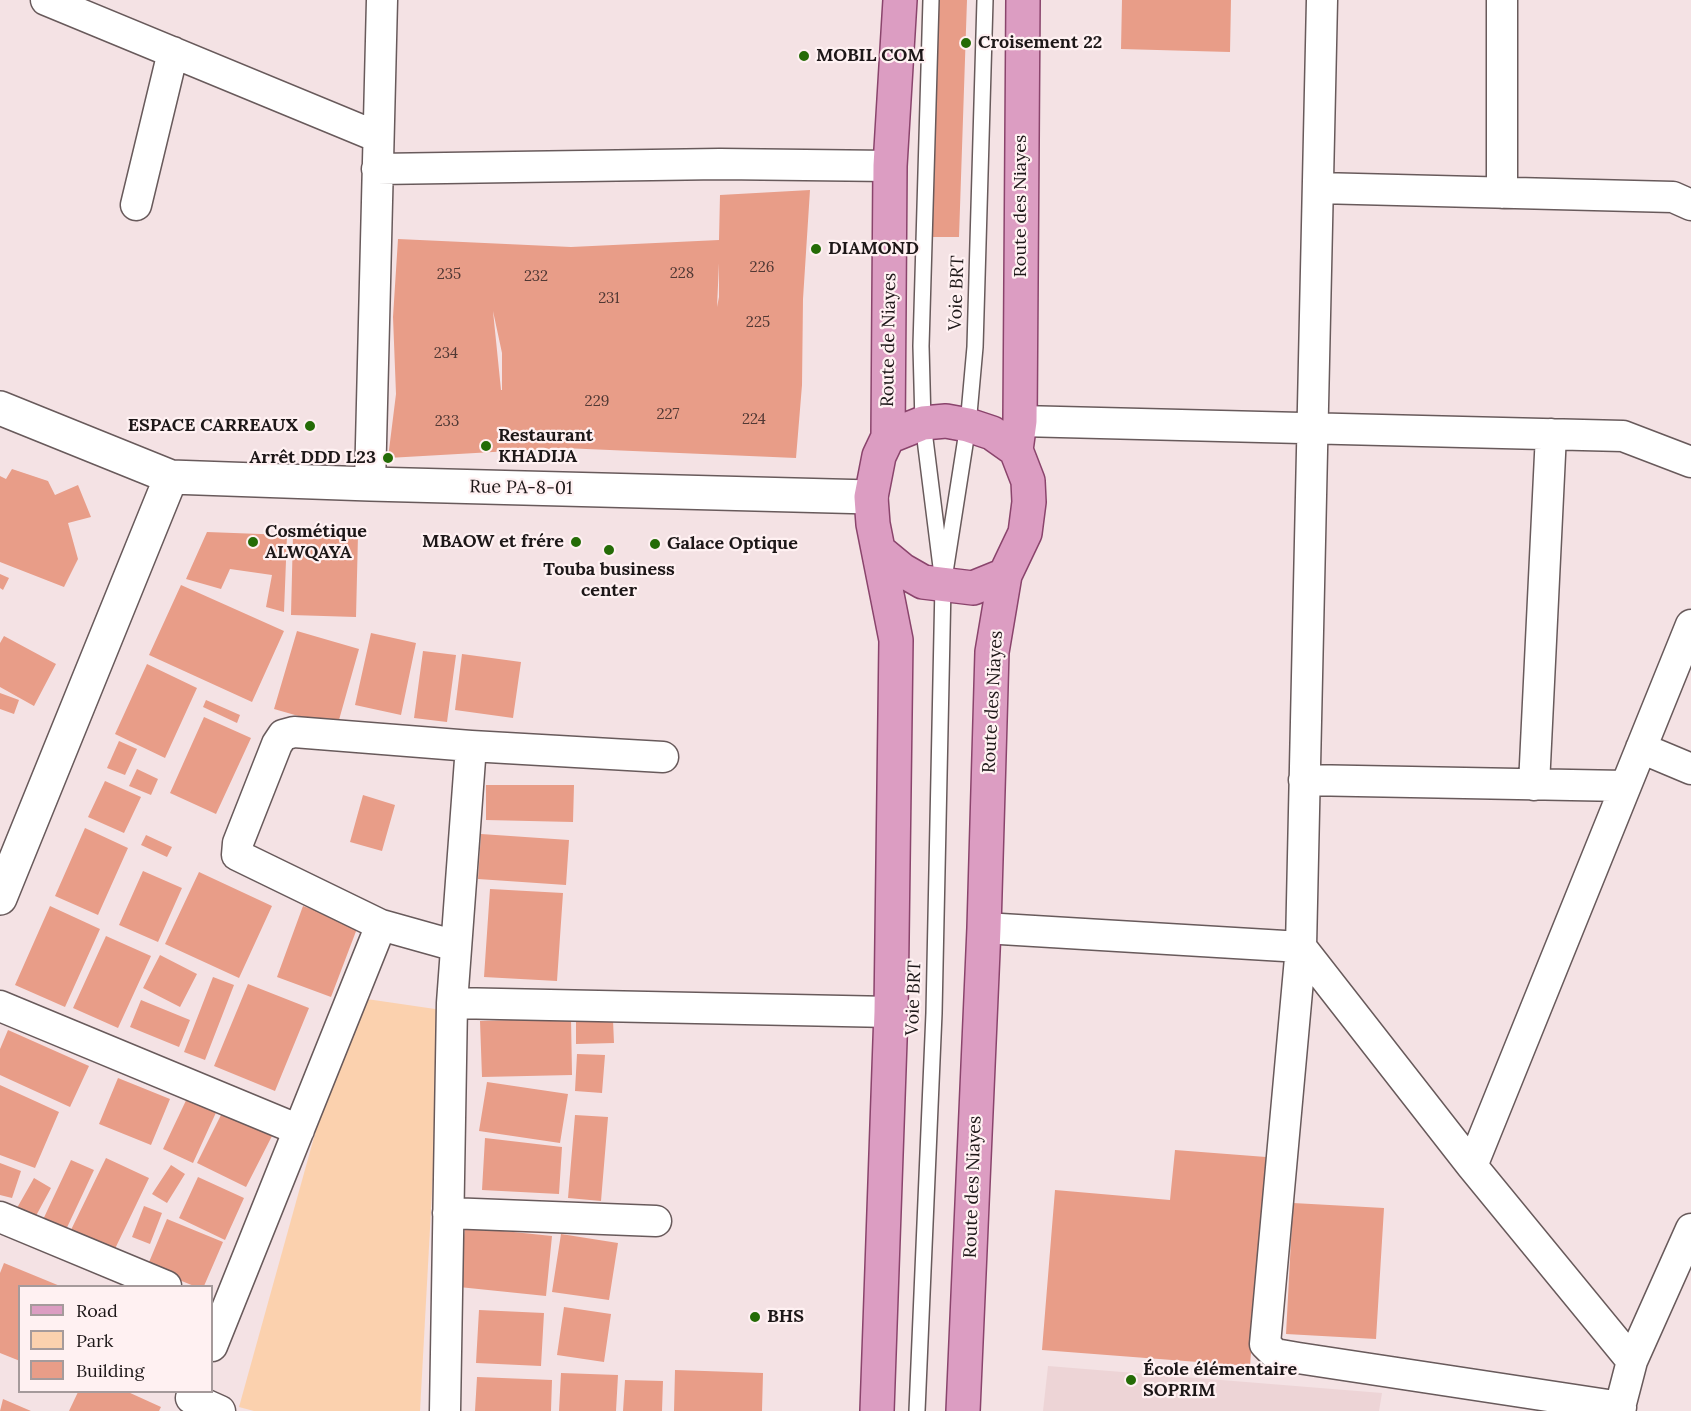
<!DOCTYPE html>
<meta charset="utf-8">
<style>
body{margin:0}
#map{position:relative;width:1691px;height:1411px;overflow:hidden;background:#f4e2e4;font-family:Lora,serif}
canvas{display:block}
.legend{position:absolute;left:18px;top:1285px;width:195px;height:108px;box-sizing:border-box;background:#fff1f2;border:2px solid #a59a9b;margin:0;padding:8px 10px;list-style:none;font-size:18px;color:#1d1718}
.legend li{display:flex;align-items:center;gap:12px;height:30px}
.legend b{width:30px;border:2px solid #a59a9b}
</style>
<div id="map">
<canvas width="1691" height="1411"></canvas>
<ul class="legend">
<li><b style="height:8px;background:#dc9dc2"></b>Road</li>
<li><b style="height:16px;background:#fbd1ae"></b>Park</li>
<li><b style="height:16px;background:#e89d88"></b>Building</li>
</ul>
</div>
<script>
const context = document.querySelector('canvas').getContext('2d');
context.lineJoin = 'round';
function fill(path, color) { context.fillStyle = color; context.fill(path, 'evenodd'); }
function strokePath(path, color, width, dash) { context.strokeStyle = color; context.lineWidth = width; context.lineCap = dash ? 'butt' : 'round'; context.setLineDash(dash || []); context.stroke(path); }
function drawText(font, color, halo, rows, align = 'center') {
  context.font = font + ' Lora,serif'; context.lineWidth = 4.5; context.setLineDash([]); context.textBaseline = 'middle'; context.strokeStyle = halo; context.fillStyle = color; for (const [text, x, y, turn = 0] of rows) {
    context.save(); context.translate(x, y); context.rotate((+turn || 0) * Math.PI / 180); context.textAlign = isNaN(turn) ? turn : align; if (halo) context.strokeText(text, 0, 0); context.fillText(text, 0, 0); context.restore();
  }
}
fill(new Path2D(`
 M 1048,1366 L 1382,1393 L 1379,1411 L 1043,1411 Z`), '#edd4d6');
fill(new Path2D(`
 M 353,997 L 442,1010 L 420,1411 L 254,1411 L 239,1407 Z`), '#fbd1ae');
fill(new Path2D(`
 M 938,0 L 967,0 L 959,237 L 930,237 Z
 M 1122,0 L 1231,0 L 1230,52 L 1121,49 Z
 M 810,190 L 803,299 L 802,385 L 796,458 L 563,448 L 388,458 L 396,394 L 393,317 L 398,239 L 571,247 L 719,240 L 720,195 ZM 719,263 L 719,297 L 717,307 ZM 493,311 L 502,353 L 502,390 L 501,390 Z
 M 12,469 L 48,481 L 55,495 L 78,485 L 91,517 L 68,523 L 78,559 L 64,587 L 0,562 L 0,476 L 6,479 Z
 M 207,532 L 287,535 L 284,612 L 266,607 L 272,575 L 230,569 L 221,589 L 186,579 Z
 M 293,534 L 358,535 L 356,617 L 291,615 Z
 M 0,574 L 9,578 L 3,590 L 0,588 Z
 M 181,585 L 284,631 L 252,702 L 149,655 Z
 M 297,631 L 359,649 L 337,727 L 274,709 Z
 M 371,633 L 416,643 L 401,715 L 355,705 Z
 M 4,636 L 56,664 L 34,706 L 0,687 L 0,643 Z
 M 423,651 L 456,655 L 447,722 L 414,718 Z
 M 462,654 L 521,662 L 513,718 L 455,710 Z
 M 147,664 L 197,688 L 165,758 L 115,734 Z
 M 0,693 L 19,700 L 14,714 L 0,709 Z
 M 206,700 L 240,715 L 237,723 L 203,707 Z
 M 204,717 L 251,738 L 216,814 L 170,793 Z
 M 119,741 L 137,749 L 125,775 L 107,768 Z
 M 137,769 L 158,779 L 151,795 L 129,786 Z
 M 105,781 L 141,797 L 124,833 L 88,817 Z
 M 486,785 L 574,785 L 573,822 L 486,820 Z
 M 363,795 L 395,805 L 382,851 L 350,842 Z
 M 85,828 L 128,848 L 98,915 L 55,896 Z
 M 481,834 L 569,840 L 566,885 L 478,879 Z
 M 146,835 L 172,847 L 167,857 L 141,845 Z
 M 143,871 L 182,888 L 158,942 L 119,925 Z
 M 199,872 L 272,906 L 239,978 L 165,944 Z
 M 490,889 L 563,893 L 557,981 L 484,977 Z
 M 50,906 L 100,929 L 65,1007 L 15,985 Z
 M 303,906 L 358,926 L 331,997 L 277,977 Z
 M 106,936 L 151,956 L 118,1028 L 73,1008 Z
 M 160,955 L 197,974 L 180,1007 L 143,988 Z
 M 213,977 L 234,985 L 205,1060 L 184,1052 Z
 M 248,984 L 309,1008 L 275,1091 L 214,1066 Z
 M 141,1000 L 190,1020 L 179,1047 L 130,1027 Z
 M 571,1018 L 572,1075 L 482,1077 L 480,1021 Z
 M 613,1020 L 614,1043 L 576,1044 L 576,1022 Z
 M 8,1030 L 89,1066 L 70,1107 L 0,1075 L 0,1049 Z
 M 577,1054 L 605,1055 L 602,1093 L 575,1091 Z
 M 118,1078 L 170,1099 L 151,1145 L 99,1124 Z
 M 487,1082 L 568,1094 L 560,1143 L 479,1131 Z
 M 0,1085 L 59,1112 L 35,1168 L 0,1155 Z
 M 190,1092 L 219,1106 L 193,1163 L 163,1149 Z
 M 223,1111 L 272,1136 L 246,1187 L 197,1163 Z
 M 575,1115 L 608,1117 L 601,1201 L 568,1198 Z
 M 485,1138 L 562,1147 L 559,1194 L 482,1190 Z
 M 1175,1150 L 1266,1157 L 1250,1366 L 1042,1350 L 1055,1190 L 1170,1200 Z
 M 106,1158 L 149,1178 L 112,1255 L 69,1234 Z
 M 71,1160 L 94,1170 L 63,1236 L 40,1226 Z
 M 0,1163 L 21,1171 L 12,1198 L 0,1195 Z
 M 171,1165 L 185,1174 L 167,1203 L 152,1194 Z
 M 198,1177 L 244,1198 L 225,1240 L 179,1218 Z
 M 34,1178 L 51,1188 L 31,1225 L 13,1215 Z
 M 1293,1203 L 1384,1208 L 1376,1339 L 1286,1334 Z
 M 144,1206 L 162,1213 L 150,1244 L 132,1237 Z
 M 167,1219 L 223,1242 L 204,1286 L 194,1286 L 147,1267 Z
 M 465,1227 L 552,1236 L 546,1296 L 459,1287 Z
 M 561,1234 L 618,1243 L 609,1300 L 552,1292 Z
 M 4,1263 L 60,1286 L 20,1286 L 20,1361 L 0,1353 L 0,1273 Z
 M 564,1307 L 611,1314 L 604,1362 L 557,1355 Z
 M 479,1310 L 544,1313 L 541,1366 L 476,1363 Z
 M 675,1370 L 763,1373 L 762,1411 L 674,1411 Z
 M 561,1373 L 618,1375 L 616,1411 L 559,1411 Z
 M 477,1377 L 552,1380 L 551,1411 L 475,1411 Z
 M 625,1380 L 663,1381 L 662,1411 L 623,1411 Z
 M 78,1392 L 128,1392 L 161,1407 L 159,1411 L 69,1411 Z
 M 3,1399 L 31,1411 L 0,1411 Z`), '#e89d88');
const lane = new Path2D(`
 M 931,0 L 921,346 L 923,423 L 941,567
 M 917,1411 L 934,1013 L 943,585 L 968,425 L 975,347 L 985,0`);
const street = new Path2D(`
 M 46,0 L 378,137
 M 1322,0 L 1301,947 L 1265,1344 L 1275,1354 L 1298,1358 L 1621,1407
 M 1502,0 L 1502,193
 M 377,169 L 720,164 L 890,166
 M 1318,188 L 1673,197 L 1691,205
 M 136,205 L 173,52
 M 1020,421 L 1623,436 L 1691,462
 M 370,484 L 382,0
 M 1641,748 L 1691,769
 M 1304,780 L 1625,786
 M 1534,785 L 1551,434
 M 984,928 L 1301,947 L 1472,1166 L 1632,1361
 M 456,946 L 381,925 L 237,855 L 238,843 L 277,744 L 283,735 L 294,732 L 471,746 L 663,757
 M 452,1003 L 891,1012
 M 0,1006 L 299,1130
 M 1472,1166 L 1691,625
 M 448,1213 L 656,1221
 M 0,1217 L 166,1286
 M 212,1346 L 381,925
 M 191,1398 L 220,1411
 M 445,1411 L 452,1003 L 471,746
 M 1619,1411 L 1632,1361 L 1691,1229`);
const secondary = new Path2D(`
 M 0,408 L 171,477 L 370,484 L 871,497
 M 0,898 L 171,477`);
const primary = new Path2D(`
 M 888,437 L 923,423 L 946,421 L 968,425 L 992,433 L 1016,450
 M 879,551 L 902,570 L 923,582 L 973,588 L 1005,575
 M 877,1411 L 891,1012 L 896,640 L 873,524 L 871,497 L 879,456 L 888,437 L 890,166 L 900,0
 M 963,1411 L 984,928 L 992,652 L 1005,575 L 1025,533 L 1029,502 L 1028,481 L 1016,450 L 1020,421 L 1023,0`);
strokePath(lane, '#685a5b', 18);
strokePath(street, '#685a5b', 33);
strokePath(secondary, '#685a5b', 36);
strokePath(primary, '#8a446c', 36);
strokePath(lane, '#fff', 15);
strokePath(street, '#fff', 30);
strokePath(secondary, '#fff', 33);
strokePath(primary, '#dc9dc2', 33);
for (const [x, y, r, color] of [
 [966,43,6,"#246b06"],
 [804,56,6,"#246b06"],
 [816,249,6,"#246b06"],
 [310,426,6,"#246b06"],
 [486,446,6,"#246b06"],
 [388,458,6,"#246b06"],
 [253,542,6,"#246b06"],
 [576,542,6,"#246b06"],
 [655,544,6,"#246b06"],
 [609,550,6,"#246b06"],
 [755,1317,6,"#246b06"],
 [1131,1380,6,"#246b06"]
]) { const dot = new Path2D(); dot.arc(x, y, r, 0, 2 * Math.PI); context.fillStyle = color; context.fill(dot); strokePath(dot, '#fff1f2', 2); }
drawText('15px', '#503834', null, [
 ["226",762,268],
 ["228",682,274],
 ["235",449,275],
 ["232",536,277],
 ["231",609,299],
 ["225",758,323],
 ["234",446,354],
 ["229",597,402],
 ["227",668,415],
 ["224",754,420],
 ["233",447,422]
]);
drawText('bold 18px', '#1d1718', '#fff1f2', [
 ["Croisement 22",978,43],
 ["MOBIL COM",816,56],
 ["DIAMOND",828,249],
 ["ESPACE CARREAUX",298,426,"right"],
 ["Restaurant",498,436],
 ["KHADIJA",498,457],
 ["Arrêt DDD L23",376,458,"right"],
 ["Cosmétique",265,532],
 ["ALWQAYA",265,553],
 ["MBAOW et frére",564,542,"right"],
 ["Galace Optique",667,544],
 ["Touba business",609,570,"center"],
 ["center",609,591,"center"],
 ["BHS",767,1317],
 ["École élémentaire",1143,1370],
 ["SOPRIM",1143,1391]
], 'left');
drawText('18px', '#1d1718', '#fff1f2', [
 ["Route des Niayes",1021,206,-90],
 ["Voie BRT",957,293,-88],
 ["Route de Niayes",889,340,-89],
 ["Rue PA-8-01",521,488,1],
 ["Route des Niayes",993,702,-87],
 ["Voie BRT",914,998,-88],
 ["Route des Niayes",973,1187,-88]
]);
</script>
